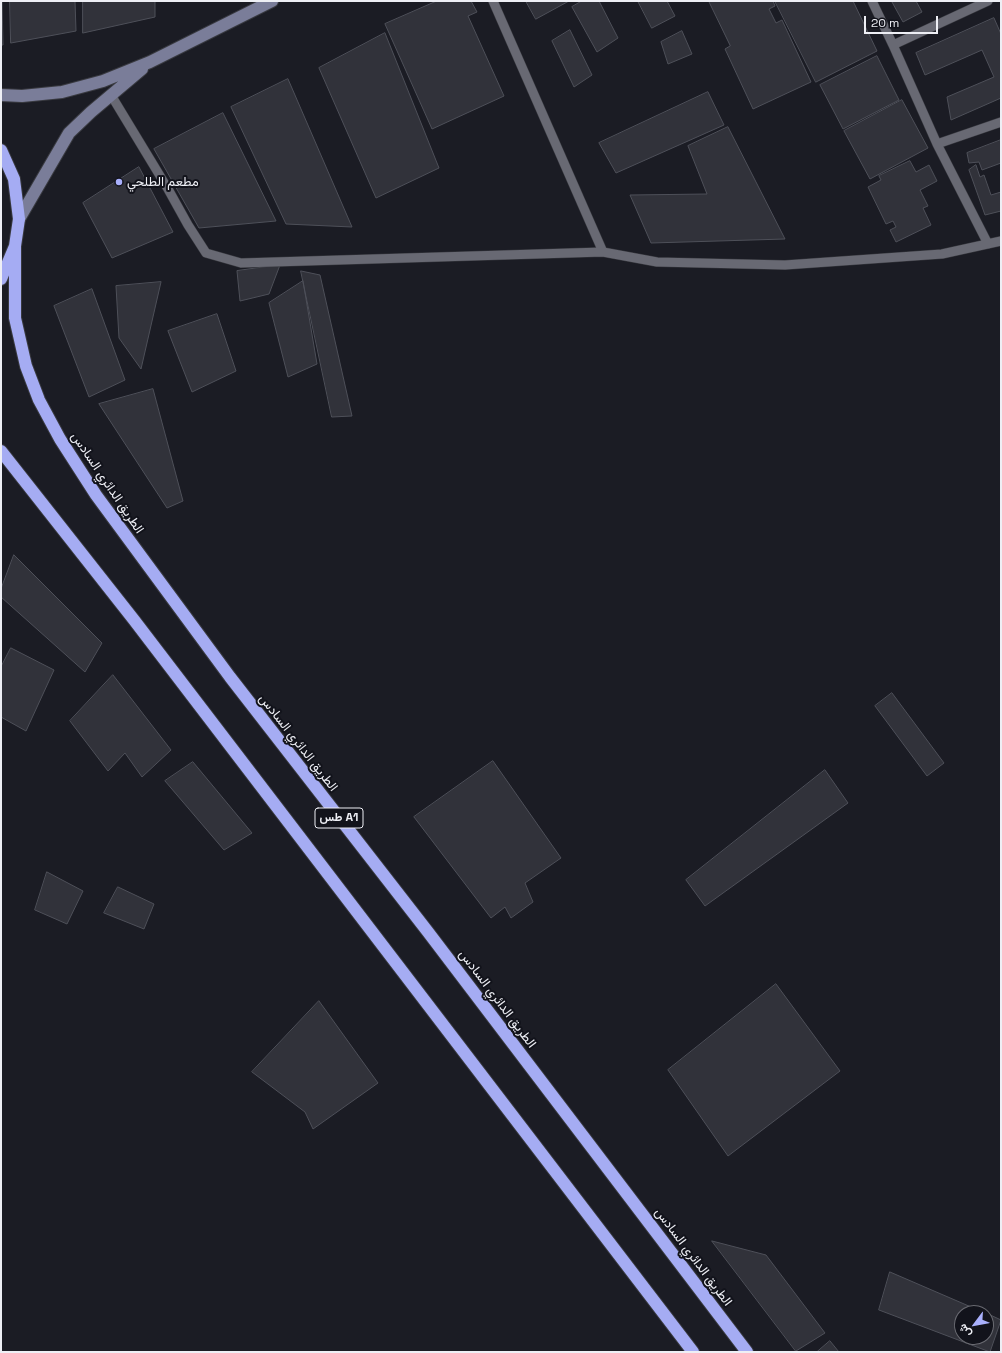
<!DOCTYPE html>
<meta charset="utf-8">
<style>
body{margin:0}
#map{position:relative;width:1002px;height:1353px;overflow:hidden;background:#1b1c24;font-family:"Space Grotesk",Vazirmatn,sans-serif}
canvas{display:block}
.frame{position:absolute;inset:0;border:2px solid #eeeff5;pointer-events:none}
.north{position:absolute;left:954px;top:1305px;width:40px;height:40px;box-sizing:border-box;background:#12131b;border:1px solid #6a6b72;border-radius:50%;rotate:238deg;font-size:11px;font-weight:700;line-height:16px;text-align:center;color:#eeeff5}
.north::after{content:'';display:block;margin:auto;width:14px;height:18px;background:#a9b0fc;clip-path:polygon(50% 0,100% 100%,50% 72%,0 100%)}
.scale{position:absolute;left:864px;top:16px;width:74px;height:18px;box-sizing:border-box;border:2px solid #eeeff5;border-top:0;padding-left:5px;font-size:12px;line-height:14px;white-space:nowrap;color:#eeeff5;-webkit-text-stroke:3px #12131b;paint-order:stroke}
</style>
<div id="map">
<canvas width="1002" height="1353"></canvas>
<div class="frame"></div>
<div class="north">ش</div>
<div class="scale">20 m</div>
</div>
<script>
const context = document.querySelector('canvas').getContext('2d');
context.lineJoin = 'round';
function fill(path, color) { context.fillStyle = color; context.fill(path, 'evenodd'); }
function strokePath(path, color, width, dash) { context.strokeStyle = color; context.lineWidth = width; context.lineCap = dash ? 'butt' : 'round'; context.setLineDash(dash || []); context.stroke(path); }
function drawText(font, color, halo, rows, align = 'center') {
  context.font = font + ' "Space Grotesk",Vazirmatn,sans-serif'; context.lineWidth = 4; context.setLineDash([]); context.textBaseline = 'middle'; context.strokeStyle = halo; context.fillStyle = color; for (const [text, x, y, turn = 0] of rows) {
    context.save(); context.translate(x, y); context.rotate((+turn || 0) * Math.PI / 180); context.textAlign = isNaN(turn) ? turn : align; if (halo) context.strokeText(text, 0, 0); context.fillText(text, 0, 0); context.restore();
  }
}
const building = new Path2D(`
 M 1,1 L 2,1 L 3,45 L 1,45 Z
 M 10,1 L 75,1 L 76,31 L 11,43 Z
 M 83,1 L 155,1 L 155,17 L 83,33 Z
 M 437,1 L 471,1 L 477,12 L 468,16 L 504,96 L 432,129 L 385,24 Z
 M 526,1 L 569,1 L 536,19 Z
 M 582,1 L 599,1 L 618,38 L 597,52 L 572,7 Z
 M 638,1 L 667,1 L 675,16 L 652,28 Z
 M 709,1 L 773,1 L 775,6 L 769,9 L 776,23 L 782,20 L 811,82 L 753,109 L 725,49 L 730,46 Z
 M 775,1 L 853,1 L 877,51 L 816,82 Z
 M 894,1 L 916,1 L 922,12 L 903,22 L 892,2 Z
 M 994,18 L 1001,34 L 1001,98 L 951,120 L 947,97 L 994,77 L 982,50 L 925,75 L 916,53 Z
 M 570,30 L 592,75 L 574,87 L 552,41 Z
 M 682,31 L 692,54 L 668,64 L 661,42 Z
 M 385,33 L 439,168 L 376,198 L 319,68 Z
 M 877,56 L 899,100 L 843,129 L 820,85 Z
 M 288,79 L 352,227 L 286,224 L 231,107 Z
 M 708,92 L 724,125 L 616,173 L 599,143 Z
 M 902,100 L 928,148 L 870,179 L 844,131 Z
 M 223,113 L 276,221 L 199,228 L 154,149 Z
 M 728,127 L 785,239 L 651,243 L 630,195 L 707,194 L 688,146 Z
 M 1001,140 L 1001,163 L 982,170 L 979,162 L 969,163 L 967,153 Z
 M 910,161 L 916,172 L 929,165 L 937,181 L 920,190 L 928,206 L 923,208 L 931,225 L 896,242 L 890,230 L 896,227 L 893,221 L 886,224 L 868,187 L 881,180 L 879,176 Z
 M 976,165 L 980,177 L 984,175 L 991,195 L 1001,192 L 1001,211 L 985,215 L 969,170 Z
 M 139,167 L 173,232 L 112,258 L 83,203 Z
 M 280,265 L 269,294 L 240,301 L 237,271 Z
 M 301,271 L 320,275 L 352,416 L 332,417 Z
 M 303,281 L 317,364 L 288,377 L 269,303 Z
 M 161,282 L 141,369 L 119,338 L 116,286 Z
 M 92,289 L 125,380 L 89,397 L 54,306 Z
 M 217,314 L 236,371 L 192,392 L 168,331 Z
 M 153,389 L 183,501 L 167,508 L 99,404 Z
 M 14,555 L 102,643 L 85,672 L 1,597 L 1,589 Z
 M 11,648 L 54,670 L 26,731 L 1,717 L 1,667 Z
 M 113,675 L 171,750 L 142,777 L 125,753 L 108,771 L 70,721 Z
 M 892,693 L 944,763 L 927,776 L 875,706 Z
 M 493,761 L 561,858 L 525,883 L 533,902 L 511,918 L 505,907 L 491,918 L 414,817 Z
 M 193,762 L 252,833 L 224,850 L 165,781 Z
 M 825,770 L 848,803 L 705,906 L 686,880 Z
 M 47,872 L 83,891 L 67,924 L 35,910 Z
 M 118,887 L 154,904 L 144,929 L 104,913 Z
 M 776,984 L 840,1071 L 728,1156 L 668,1070 Z
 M 319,1001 L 378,1083 L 313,1129 L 305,1112 L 252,1072 Z
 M 712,1241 L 766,1255 L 825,1333 L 796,1351 Z
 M 890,1272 L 985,1313 L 962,1313 L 962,1337 L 986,1337 L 986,1313 L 1001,1320 L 990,1352 L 879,1310 Z
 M 830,1341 L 839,1352 L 817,1352 Z`);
fill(building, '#31323a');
strokePath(building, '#4e5059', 1);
const lane = new Path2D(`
 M 493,1 L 603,252
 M 872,1 L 893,45 L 937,144 L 988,244
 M 893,45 L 988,1
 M 111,95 L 168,189 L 188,225 L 206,253 L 241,263 L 603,252 L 657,262 L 785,265 L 942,254 L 1001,241
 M 937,144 L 1001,122`);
const secondary = new Path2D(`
 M 1,95 L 22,96 L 62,92 L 103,81 L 150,62 L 272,1
 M 19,219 L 69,133 L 91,112 L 142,69`);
const highway = new Path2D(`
 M 1,150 L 14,179 L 19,219 L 15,246 L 1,279
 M 15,246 L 15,318 L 26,366 L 39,400 L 60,439 L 96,495 L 230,677 L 428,932 L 747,1352
 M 1,451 L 134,620 L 693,1352`);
strokePath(lane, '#393a40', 10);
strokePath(secondary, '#393a40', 14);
strokePath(highway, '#393a40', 14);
strokePath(lane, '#686973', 9);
strokePath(secondary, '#7a7d99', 12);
strokePath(highway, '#a5acf3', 12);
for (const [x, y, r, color] of [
 [119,182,4,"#a9b0fc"]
]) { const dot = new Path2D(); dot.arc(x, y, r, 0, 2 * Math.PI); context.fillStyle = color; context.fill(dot); strokePath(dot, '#12131b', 1.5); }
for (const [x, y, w] of [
 [339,818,48]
]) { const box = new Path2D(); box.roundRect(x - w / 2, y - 10, w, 20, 3); context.fillStyle = '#12131b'; context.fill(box); strokePath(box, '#eeeff5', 1); }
drawText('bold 12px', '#eeeff5', null, [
 ["طس A1",339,818]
]);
drawText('13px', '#eeeff5', '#12131b', [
 ["مطعم الطلحي",127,182]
], 'left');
drawText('13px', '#eeeff5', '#12131b', [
 ["الطريق الدائري السادس",107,483,56],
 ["الطريق الدائري السادس",298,743,52],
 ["الطريق الدائري السادس",497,999,53],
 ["الطريق الدائري السادس",693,1257,53]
]);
</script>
